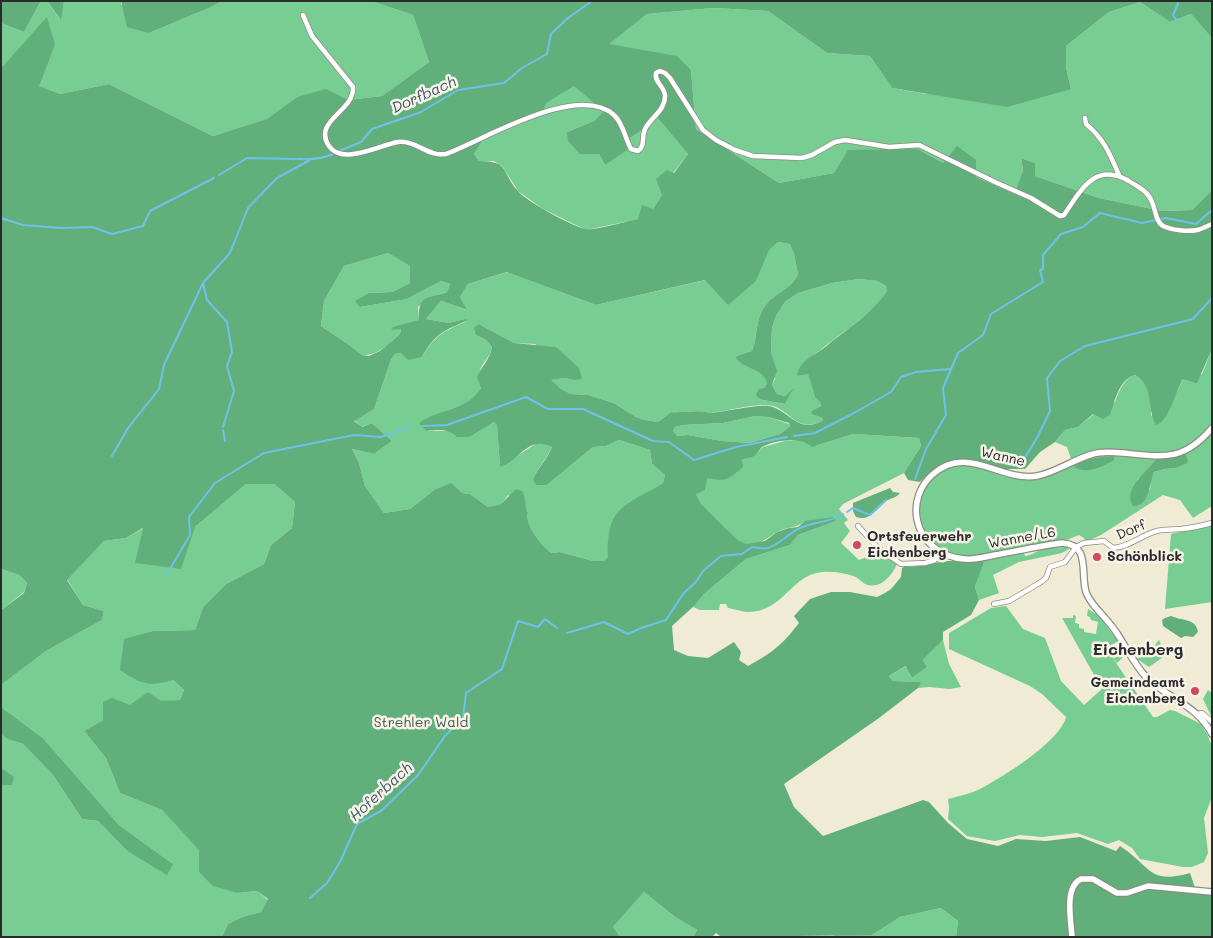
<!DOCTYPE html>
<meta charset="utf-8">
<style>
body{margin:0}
#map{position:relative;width:1213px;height:938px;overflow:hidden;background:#f0ebd5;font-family:Mali,sans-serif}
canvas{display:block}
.frame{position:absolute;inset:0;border:2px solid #2b2b2b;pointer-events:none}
</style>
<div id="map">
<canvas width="1213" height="938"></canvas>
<div class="frame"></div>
</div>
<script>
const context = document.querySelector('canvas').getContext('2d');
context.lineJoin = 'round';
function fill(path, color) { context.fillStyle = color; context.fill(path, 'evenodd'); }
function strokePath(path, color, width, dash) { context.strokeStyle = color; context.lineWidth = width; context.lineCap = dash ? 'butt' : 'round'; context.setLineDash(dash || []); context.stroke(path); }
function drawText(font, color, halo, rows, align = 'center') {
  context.font = font + ' Mali,sans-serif'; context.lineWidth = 5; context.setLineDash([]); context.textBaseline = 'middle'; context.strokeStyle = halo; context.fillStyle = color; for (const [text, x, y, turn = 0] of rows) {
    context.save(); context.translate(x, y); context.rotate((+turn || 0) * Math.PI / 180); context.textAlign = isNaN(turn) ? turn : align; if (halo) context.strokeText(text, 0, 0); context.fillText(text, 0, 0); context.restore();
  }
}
fill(new Path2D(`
 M 41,1 L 47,1 L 60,19 L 64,1 L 121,1 L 121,4 L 149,33 L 209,8 L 222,1 L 371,1 L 413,15 L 429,62 L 382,96 L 348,100 L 297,97 L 268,119 L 213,136 L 109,84 L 60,94 L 38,86 L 55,45 L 1,66 L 1,23 L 24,32 Z
 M 1140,2 L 1170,22 L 1191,14 L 1210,36 L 1212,42 L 1212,190 L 1192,210 L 1162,211 L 1099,198 L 1035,176 L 1035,163 L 1021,158 L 1023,170 L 1016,194 L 943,163 L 918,149 L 834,173 L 779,183 L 696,129 L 691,70 L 608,44 L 647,14 L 713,8 L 768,11 L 827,53 L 870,56 L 892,88 L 926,94 L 1071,89 L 1066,67 L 1066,46 L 1109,12 Z
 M 574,85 L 605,111 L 594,121 L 567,132 L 599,154 L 605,165 L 630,138 L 647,127 L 655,115 L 688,154 L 673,173 L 662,195 L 653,209 L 639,219 L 586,230 L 543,209 L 518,191 L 503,167 L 494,161 L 479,161 L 474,154 L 485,137 Z
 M 778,242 L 790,244 L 794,254 L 798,274 C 792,289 774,293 765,306 C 755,319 758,336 752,351 C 746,353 740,354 735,357 C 744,370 765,368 768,384 L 764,388 L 763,400 L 785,404 L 793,390 L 785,396 L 777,394 L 772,385 L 775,379 L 771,353 L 772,328 L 776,316 L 785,302 L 798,293 L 832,283 L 859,279 L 877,281 L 886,286 L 888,291 C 872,314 845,330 824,347 C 811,358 805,358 797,374 L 799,376 L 808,373 L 815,396 L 820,402 L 821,406 L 811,411 L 823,418 L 822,421 C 794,435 790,405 765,405 C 747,405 728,411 710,413 C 698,409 684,413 671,412 L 658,422 L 645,420 L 636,417 L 614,403 L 588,395 L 571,394 L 561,389 L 550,380 L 565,378 L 573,380 L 535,344 L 514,343 L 479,324 L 476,335 L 486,340 L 492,347 C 490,358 481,364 480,371 C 479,377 483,384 480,390 C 472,409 435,411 420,423 L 426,431 C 452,429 470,437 494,422 L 497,424 L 500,467 L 537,443 L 544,443 L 552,447 C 546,460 538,467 533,479 L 547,485 L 593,447 L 606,446 L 619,440 L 650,450 L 652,464 L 665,475 L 663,483 L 654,490 L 639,497 L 612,525 L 608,540 L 608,558 L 604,561 L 593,561 L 560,552 L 552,553 C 543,548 524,524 528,513 L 525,507 L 508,495 L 500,506 L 488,507 L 470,494 L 434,490 L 410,509 L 384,513 L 365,486 L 359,463 L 352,449 L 374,454 L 392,441 L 372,423 L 361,427 L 354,420 L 374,409 L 391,360 L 395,354 L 401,353 L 422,357 C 435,334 445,331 467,321 L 465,319 L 449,323 L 426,319 L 441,301 L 466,310 L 460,297 L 468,284 L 508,272 L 596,305 L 706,280 L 756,281 L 768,250 Z
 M 388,253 L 411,266 L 410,283 L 392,292 L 369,293 L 360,307 L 407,299 L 441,281 L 450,284 L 447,292 L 430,297 L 418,307 L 419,320 L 401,329 L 400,334 C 387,344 379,356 362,355 L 348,344 L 321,326 L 324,301 L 344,266 Z
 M 1212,349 L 1212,424 C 1190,450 1176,455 1144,453 C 1134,452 1125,450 1116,450 C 1100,449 1086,454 1071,459 L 1067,447 L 1055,442 L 1065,430 L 1078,427 L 1094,414 L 1115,402 C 1119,391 1124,378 1135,375 C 1151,384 1151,400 1151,416 L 1174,398 L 1183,379 L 1202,374 Z
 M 755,416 L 768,417 L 789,424 L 790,426 L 780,434 L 749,443 L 722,441 L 688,435 L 678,436 L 673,431 L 675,427 L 684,425 L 723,423 Z
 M 1212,432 L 1212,506 L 1193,518 L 1180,500 L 1163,495 L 1101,535 L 1085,542 L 1084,538 L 1079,535 L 1064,541 L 972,556 L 963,557 L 942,551 L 933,544 L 921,525 L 919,502 L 922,492 L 937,473 L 950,467 L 964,464 L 981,467 L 1025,479 L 1042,478 L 1064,470 L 1076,463 L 1114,456 L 1093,458 C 1114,452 1135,456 1156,459 L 1150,468 L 1137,480 L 1150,490 L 1151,479 L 1154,472 L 1165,469 L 1176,468 L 1188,460 L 1186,454 Z
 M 853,434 L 919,438 L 921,446 L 904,473 L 843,504 L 839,509 L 848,520 L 844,523 L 850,531 L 841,543 L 859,560 L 879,552 L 897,564 C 891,577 880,590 865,584 C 862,582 859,579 856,577 C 846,573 833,571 822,572 C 790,575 784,613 746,612 C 740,611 734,609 728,608 L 726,604 L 720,604 L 719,610 L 700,610 L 693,607 L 704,594 L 746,559 L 790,545 L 798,535 L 836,521 L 805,521 C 796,529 787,526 777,532 C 767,538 757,547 745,544 C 736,541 706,512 701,504 C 699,501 697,497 696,494 L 707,478 L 742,463 L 742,460 L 756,454 L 763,447 L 785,441 L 801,440 L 815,446 Z
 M 246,484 L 274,484 L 295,502 L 292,528 L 271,545 L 264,564 L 226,584 L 203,607 L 195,630 L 154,631 L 173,680 L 184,690 L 180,700 L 130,705 L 103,703 L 103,720 L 84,731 L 106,758 L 120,793 L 162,810 L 200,850 L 199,872 L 238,893 L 257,891 L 268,900 L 261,912 L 242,917 L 228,924 L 222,937 L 1,937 L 1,734 L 7,739 L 23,744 L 53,775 L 82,819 L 98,821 L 126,850 L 173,864 L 119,825 L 43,738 L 1,707 L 1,685 L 46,651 L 102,620 L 104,611 L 83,605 L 67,579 L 104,541 L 126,538 L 144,528 L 195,527 Z
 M 1212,524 L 1212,602 L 1165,609 L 1171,534 Z
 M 1066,547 L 1069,549 L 1062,553 L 1019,562 L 993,575 L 999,593 L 979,600 L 975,587 L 985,560 L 1024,553 L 1025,556 C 1032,555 1035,552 1041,550 C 1048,547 1058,548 1066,547 Z
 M 1,569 L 19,575 L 27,583 L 24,592 L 1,610 Z
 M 1006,606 L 1023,629 L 1045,638 L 1061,681 L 1084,705 L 1102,689 L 1062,618 L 1073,618 L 1073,615 L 1076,616 L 1075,623 L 1079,624 L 1079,628 L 1084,629 L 1084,632 L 1096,634 L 1098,622 L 1091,620 L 1090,617 L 1087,616 L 1088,609 L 1099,616 L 1118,641 L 1109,647 L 1114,658 L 1121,655 L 1123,657 L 1117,663 L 1110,654 L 1153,717 L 1157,717 L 1170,710 L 1175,711 L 1201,724 L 1207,734 L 1212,746 L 1212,797 L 1204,818 L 1208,853 L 1204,862 L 1192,867 L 1183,867 L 1140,859 L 1132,848 L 1119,840 L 1108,844 L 1077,833 L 1042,837 L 1020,835 L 995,841 L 967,836 L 948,819 L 949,808 L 948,799 C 958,796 969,794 978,790 C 1000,779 1061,741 1066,717 L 1042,694 L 1030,686 L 949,649 L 949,633 L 991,608 Z
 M 943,640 L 949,664 L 961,687 L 950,689 L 929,687 L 918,688 L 920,682 L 893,681 L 889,676 L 907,666 L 912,678 L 927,667 L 923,660 Z
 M 1159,640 L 1166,655 L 1149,667 L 1137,659 L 1145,652 L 1147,654 L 1156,652 L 1157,647 L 1155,645 Z
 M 1208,690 L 1212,693 L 1212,718 L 1203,699 Z
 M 644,892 L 675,917 L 697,930 L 693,937 L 620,937 L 612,928 Z
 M 941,908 L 958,921 L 956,937 L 834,937 L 834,935 L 872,935 L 900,917 Z`), '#77cd92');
fill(new Path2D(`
 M 1,1 L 41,1 L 24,32 L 1,23 Z
 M 47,1 L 64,1 L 61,20 Z
 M 121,1 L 222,1 L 209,8 L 149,33 L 127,27 Z
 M 371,1 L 1212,1 L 1212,42 L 1210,36 L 1191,14 L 1170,22 L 1140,2 L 1109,12 L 1066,46 L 1066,67 L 1071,89 L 1007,107 L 892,88 L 870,56 L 827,53 L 768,11 L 713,8 L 647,14 L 609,44 L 677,56 L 691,70 L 696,129 L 779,183 L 834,173 L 848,150 L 918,149 L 943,163 L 957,146 L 976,160 L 976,177 L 1015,194 L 1023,170 L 1021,158 L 1035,163 L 1035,176 L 1099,198 L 1162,211 L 1192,210 L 1212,190 L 1212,349 L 1197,383 L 1183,379 C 1176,390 1169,422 1156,425 C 1146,408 1155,387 1135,375 C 1119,379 1115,401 1110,415 L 1103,419 L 1093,414 L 1078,427 L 1065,430 L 1055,442 L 1040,452 L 1025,469 C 1019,469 1012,469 1005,469 C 985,466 965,454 944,463 C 935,467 927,475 920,482 L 908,480 L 904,473 L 921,446 L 919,438 L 853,434 L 812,447 C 802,436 773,440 762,447 C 759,450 757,454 754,456 C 750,458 746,458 742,460 L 743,467 C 728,480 726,482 707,478 L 705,490 L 696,494 L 701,504 L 726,529 L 738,540 L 746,544 L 765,541 L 777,532 L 789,528 L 798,527 L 805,521 L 834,517 L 836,521 L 798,535 L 790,545 L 746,559 L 704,594 L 695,605 L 672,626 L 674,650 L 688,656 L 708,658 L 734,642 L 741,652 L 739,660 L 748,666 C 772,653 783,644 799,623 L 794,616 L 810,599 L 831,592 L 850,592 L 877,597 L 885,593 L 891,589 L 901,577 L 902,568 L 905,566 C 920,568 934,562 948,561 C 962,561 971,562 985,560 L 975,587 L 979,600 L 971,615 L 943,632 L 943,640 L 923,660 L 927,667 L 912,678 L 906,666 L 889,676 L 893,681 L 921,682 L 918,688 L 879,718 L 784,784 L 794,807 L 823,836 L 923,800 L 929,802 L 948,823 L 967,839 L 998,846 L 1016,839 L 1046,841 L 1080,837 L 1116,851 L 1120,846 C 1151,866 1148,885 1190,873 L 1196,891 L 1212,891 L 1212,937 L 956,937 L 958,921 L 941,908 L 900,917 L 872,935 L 721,937 L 716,933 L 712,937 L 693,937 L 697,930 L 675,917 L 644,892 L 613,927 L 620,937 L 222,937 L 228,924 L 242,917 L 261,912 L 268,899 L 257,891 L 238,893 L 213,886 L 199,872 L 199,850 L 162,810 L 120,793 L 106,758 L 84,731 L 103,720 L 103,702 L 112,698 L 130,705 L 148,692 L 161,701 L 180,700 L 184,690 L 173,680 C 148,687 141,684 120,670 L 124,639 L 154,631 L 195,630 L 203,607 L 226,584 L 264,564 L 271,545 L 292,528 L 295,502 L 274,484 L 246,484 L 195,527 L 181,569 L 135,563 L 143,528 L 126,538 L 104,541 L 67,580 L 83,605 L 104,611 L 102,620 L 46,651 L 1,685 L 1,610 L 24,593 L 27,583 L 19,575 L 1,569 L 1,66 L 4,65 L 47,17 L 55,45 L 39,86 L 60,94 L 109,84 L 213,136 L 267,119 L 297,97 L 326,89 L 348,100 L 382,96 L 429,62 L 413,15 ZM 574,86 L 604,111 L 594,121 L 567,132 L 568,141 L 580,154 L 599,154 L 605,165 L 627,150 L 630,138 L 647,127 L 655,115 L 688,154 L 674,173 L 667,170 L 656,179 L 662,195 L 653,209 L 642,205 L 638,219 C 628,221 593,231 585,229 C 572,226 527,202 518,191 C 501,173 511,161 479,161 L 474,154 L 485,137 L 542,114 L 546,103 ZM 778,242 L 790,244 L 794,254 L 798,274 C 792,289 774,293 765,306 C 755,319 758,336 752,351 C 746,353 740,354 735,357 C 743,370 765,368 767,384 L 764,388 L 759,389 L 756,394 L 757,397 L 763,400 L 785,404 L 793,390 L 793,389 L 785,396 L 777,394 L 772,385 L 777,371 L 771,353 L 772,328 L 776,316 L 785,302 L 798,293 L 832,283 L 859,279 L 877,281 L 886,286 L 887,291 C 872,314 845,330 824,348 C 813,356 801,360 797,374 L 798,376 L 808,374 L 815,397 L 820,402 L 821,406 L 811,411 L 812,414 L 823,418 L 822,421 C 797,434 791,411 769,406 C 759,404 723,412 710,413 C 698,409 684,413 671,412 L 658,422 L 645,420 L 636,417 L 614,403 L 588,395 L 571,394 L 561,389 L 551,380 L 565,378 L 573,380 L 582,379 L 579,368 L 556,347 L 514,343 L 479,324 L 474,328 L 476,335 L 486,340 L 492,347 C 490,359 482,366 477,377 L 481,388 C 468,411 438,409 419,423 L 426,431 C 438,430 448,428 457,437 L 469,437 L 494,422 L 497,425 L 500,467 C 520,461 527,435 552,447 C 547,460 538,467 533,479 L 536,485 L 547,485 L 593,447 L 606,446 L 619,440 L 650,450 L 652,464 L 665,475 L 663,483 C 655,489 647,492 638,497 C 632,501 623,506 619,511 C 608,522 607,543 608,557 L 604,561 L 593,561 L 560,552 L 552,553 C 543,548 524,524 528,513 C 524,506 527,499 522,491 L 516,489 L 500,505 L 488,507 L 470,494 L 462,493 L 451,483 L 434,490 L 410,509 L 384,513 L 365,486 L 359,463 L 352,449 L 374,454 L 392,441 L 372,423 L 362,427 L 354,421 L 374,409 L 391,360 L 395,354 L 401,353 L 408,360 L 422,357 C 435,333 444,331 468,320 L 465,319 L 449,323 L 426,319 L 441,301 L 467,310 L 460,297 L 468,284 L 507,272 L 596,305 L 705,280 L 728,305 L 756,281 L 769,250 ZM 388,253 L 410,266 L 410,283 L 392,292 L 369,293 L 355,301 L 360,307 L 407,299 L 441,281 L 450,284 L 447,292 C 426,299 418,295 419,320 L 393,327 L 391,330 L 401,329 L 400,334 L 380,351 L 369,356 L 362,355 L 348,344 L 321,326 L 324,301 L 344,266 ZM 755,416 L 768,417 L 789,423 L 790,426 L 780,434 L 749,443 L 722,441 L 688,435 L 678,436 L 673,431 L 675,427 L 684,425 L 723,423 Z
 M 1186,454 L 1188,460 L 1187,463 L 1176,468 L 1165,469 L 1154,472 C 1149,484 1150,506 1133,506 C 1122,489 1147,472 1156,459 Z
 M 1114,456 L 1114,460 C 1104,466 1084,476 1074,466 C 1082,457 1102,457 1114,456 Z
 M 890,488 L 893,492 L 900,493 C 896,498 891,498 886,501 C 877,509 869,522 856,517 L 853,511 L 853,503 Z
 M 1171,616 C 1182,621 1196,618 1198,632 L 1193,637 L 1185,636 L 1181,638 L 1163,626 L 1162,620 L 1165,618 Z
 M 1,707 L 43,738 L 119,825 L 173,864 L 167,875 L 126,850 L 98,821 L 82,819 L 53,775 L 23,744 L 7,739 L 1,734 Z
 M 1,768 L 14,777 L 12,785 L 1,785 Z`), '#61b07c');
strokePath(new Path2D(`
 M 1177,21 L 1173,15 L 1178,4 L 1177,1
 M 339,151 L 361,142 L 372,129 L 421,112 L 458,90 L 504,83 L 522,68 L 547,54 L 551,34 L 568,18 L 592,1
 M 298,159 C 311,160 323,159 335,153
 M 219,175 L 247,158 L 296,159
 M 1,218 L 23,225 L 61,228 L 92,227 L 112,234 L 143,226 L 150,211 L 214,178
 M 203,283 L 207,300 L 227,322 L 232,352 L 227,366 L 234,391 L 223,427
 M 423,426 L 447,425 L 526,397 L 548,409 L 583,409 L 653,441 L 669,442 L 694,460 L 736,447 L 787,437
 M 223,430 L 225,441
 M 794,436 L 815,433 L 854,413 L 891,392 L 901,377 L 916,372 L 950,369
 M 112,456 L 128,428 L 159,389 L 164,365 L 203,283 L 230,253 L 248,208 L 277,178 L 310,160
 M 1019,467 L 1037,438 L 1050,411 L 1047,378 L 1060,361 L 1085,346 L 1193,319 L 1212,298
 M 915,479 L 926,449 L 946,415 L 943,388 L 958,353 L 983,335 L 991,314 L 1043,282 L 1040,270 L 1043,269 L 1043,255 L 1061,234 L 1083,227 L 1100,213 L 1142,223 L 1166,218 L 1196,224 L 1212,210
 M 847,512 L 853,508 L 870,515 L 886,500
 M 167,574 L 190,535 L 189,517 L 215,483 L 264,453 L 354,435 L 381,437 L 409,427
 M 567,633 L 604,622 L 628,634 L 641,628 L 666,620 L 683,594 L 696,582 L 703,571 L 721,556 L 742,554 L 752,547 C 757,548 763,549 768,548 C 779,545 788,534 798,529 C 812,521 831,523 843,514
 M 310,898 L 327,883 L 340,862 L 357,824 L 381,811 L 418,775 L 445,736 L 463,718 L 466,693 L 502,669 L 518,621 L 538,627 L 545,619 L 557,628`), '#6ec2ea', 2);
const minor = new Path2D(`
 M 303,15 L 312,36 L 353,87 C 355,111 312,121 329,146 C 342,166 380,145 398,142 C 416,140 428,157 446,154 C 484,140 577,82 614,115 C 623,123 625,138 631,149 L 638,151 C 646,145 641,137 645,129 C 651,117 666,110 665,95 C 664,86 654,82 656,73 L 660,71 L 665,73 L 670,78 L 703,130 L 716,140 L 735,150 L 753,156 L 802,158 L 812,155 L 835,142 L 845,140 L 889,147 L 919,145 L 995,182 L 1031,198 L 1060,216 L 1064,215 C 1081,190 1095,161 1129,181 C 1138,187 1148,191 1152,202 C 1156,210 1155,221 1163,226 C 1172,230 1188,232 1197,230 C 1202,229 1207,226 1212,224
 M 1085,118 L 1086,124 C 1104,139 1110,154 1119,175
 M 858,526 L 878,548 L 901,564 L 925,563 L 935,560 L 943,554
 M 994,604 L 1009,601 L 1041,582 L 1046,578 L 1050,567 L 1065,562 L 1076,547 L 1084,543 L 1104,541 L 1113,548 C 1130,547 1141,535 1157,531 C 1165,529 1173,530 1181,529 C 1192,528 1201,526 1212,523
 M 1198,714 L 1202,713 L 1212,722`);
const tertiary = new Path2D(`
 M 1212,428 C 1183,462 1163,457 1123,453 C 1113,452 1102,451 1093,454 C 1074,459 1057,472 1037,476 C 1000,482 967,443 932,475 C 920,486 914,502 917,519 C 921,542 942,558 965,559 C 975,560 985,557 995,555 C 1017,551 1040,546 1062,543 C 1091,545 1080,572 1086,592 C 1088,598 1092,603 1096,608 C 1104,617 1112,625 1118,635 C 1127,649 1135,665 1146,677 C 1168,699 1196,704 1212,734
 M 1072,937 C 1071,920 1064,887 1081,879 L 1093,879 L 1117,893 L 1127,893 L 1148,886 L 1212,892`);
strokePath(minor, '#8e8b80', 6);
strokePath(tertiary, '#8e8b80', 8);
strokePath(minor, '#fff', 4.5);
strokePath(tertiary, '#fff', 5.5);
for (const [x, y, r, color] of [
 [857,545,5,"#d1495b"],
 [1097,557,5,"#d1495b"],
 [1195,691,5,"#d1495b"]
]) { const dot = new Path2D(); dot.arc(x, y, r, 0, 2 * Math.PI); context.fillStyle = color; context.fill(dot); strokePath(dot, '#f7f3e8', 2); }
drawText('14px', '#2b2b2b', '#f7f3e8', [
 ["Wanne",1003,457,13],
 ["Dorf",1131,530,-23],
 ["Wanne/L6",1022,538,-10]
]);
drawText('bold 14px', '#2b2b2b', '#f7f3e8', [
 ["Ortsfeuerwehr",867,537],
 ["Eichenberg",867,553],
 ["Schönblick",1107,557],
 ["Gemeindeamt",1185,683,"right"],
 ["Eichenberg",1185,699,"right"]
], 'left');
drawText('14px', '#425c4a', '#f7f3e8', [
 ["Strehler Wald",421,723]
]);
drawText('italic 15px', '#3f5864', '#f7f3e8', [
 ["Dorfbach",424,95,-24],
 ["Hoferbach",381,792,-42]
]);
drawText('bold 16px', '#2b2b2b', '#f7f3e8', [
 ["Eichenberg",1138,650]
]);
</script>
